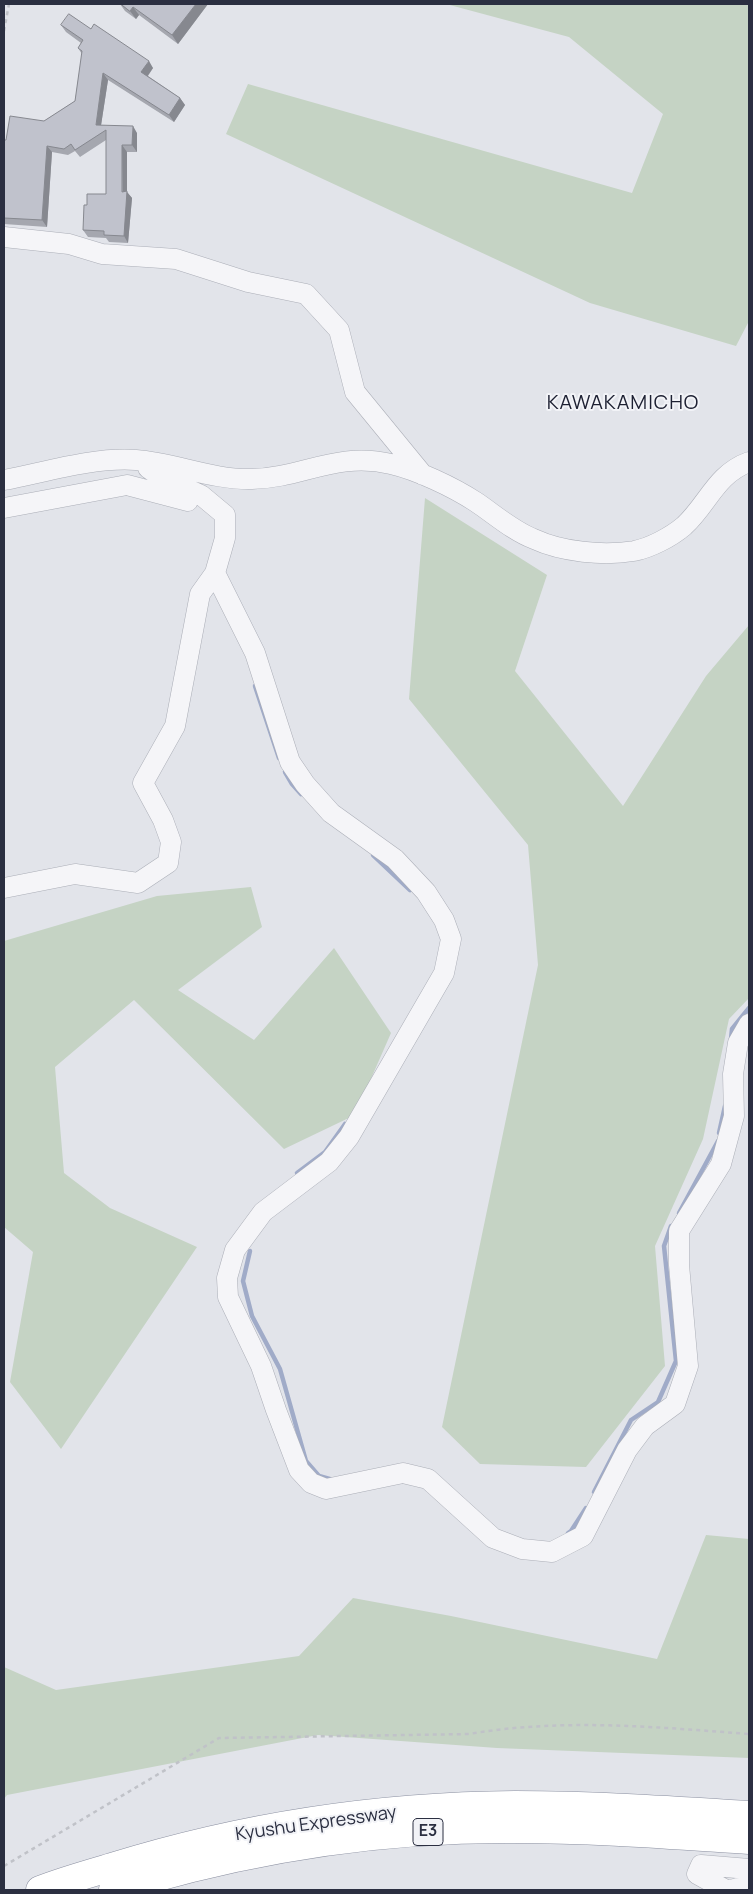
<!DOCTYPE html>
<style>
body{margin:0}
#map{position:relative;width:753px;height:1894px;overflow:hidden;background:#e2e4ea;font-family:Manrope,sans-serif}
canvas{display:block}
.frame{position:absolute;inset:0;border:5px solid #2b2f41;pointer-events:none}
</style>
<div id="map">
<canvas width="753" height="1894"></canvas>
<div class="frame"></div>
</div>
<script>
const context = document.querySelector('canvas').getContext('2d');
context.lineJoin = 'round';
function fill(path, color) { context.fillStyle = color; context.fill(path, 'evenodd'); }
function strokePath(path, color, width, dash) { context.strokeStyle = color; context.lineWidth = width; context.lineCap = dash ? 'butt' : 'round'; context.setLineDash(dash || []); context.stroke(path); }
function drawText(font, color, halo, rows, align = 'center') {
  context.font = font + ' Manrope,sans-serif'; context.lineWidth = 4; context.setLineDash([]); context.textBaseline = 'middle'; context.strokeStyle = halo; context.fillStyle = color; for (const [text, x, y, turn = 0] of rows) {
    context.save(); context.translate(x, y); context.rotate((+turn || 0) * Math.PI / 180); context.textAlign = isNaN(turn) ? turn : align; if (halo) context.strokeText(text, 0, 0); context.fillText(text, 0, 0); context.restore();
  }
}
fill(new Path2D(`
 M 446,4 L 749,4 L 749,321 L 736,346 L 590,303 L 226,134 L 248,84 L 632,193 L 663,114 L 569,37 Z
 M 425,498 L 547,575 L 515,671 L 623,806 L 706,676 L 749,625 L 749,998 L 729,1019 L 703,1139 L 655,1246 L 665,1366 L 586,1467 L 480,1464 L 442,1427 L 538,965 L 528,845 L 409,699 Z
 M 251,887 L 262,927 L 178,990 L 254,1040 L 334,948 L 391,1033 L 355,1115 L 284,1149 L 134,1000 L 55,1067 L 64,1173 L 110,1208 L 197,1247 L 61,1449 L 10,1382 L 33,1252 L 4,1227 L 4,941 L 157,896 Z
 M 706,1535 L 749,1539 L 749,1758 L 497,1748 L 318,1735 L 7,1795 L 4,1799 L 4,1667 L 56,1690 L 299,1656 L 353,1598 L 451,1616 L 657,1659 Z`), '#c5d3c4');
strokePath(new Path2D(`
 M 255,686 L 279,758
 M 285,772 L 292,784 L 301,794
 M 373,855 L 410,890
 M 731,1039 L 732,1029 L 749,1008
 M 719,1133 L 725,1106
 M 297,1173 L 325,1152 L 345,1124
 M 679,1213 L 718,1141
 M 250,1251 L 243,1281 L 252,1316 L 280,1369 L 306,1461 L 319,1476 L 333,1480
 M 594,1492 L 631,1420 L 658,1402 L 676,1361 L 664,1246 L 671,1226
 M 568,1533 L 571,1531 L 586,1508`), '#a0abc8', 4.5);
const minor = new Path2D(`
 M 4,237 L 69,244 L 102,254 L 176,259 L 248,282 L 306,294 L 339,330 L 355,392 L 423,475
 M 4,480 C 46,472 93,457 136,460 C 175,463 212,480 252,479 C 302,478 337,451 391,464 C 417,470 453,487 476,502 C 494,514 513,531 534,539 C 562,552 603,556 634,551 C 650,548 671,537 684,526 C 708,504 716,474 749,462
 M 4,508 L 127,485 L 188,501
 M 215,573 L 255,653 L 290,762 L 305,784 L 331,813 L 395,859 L 426,892 L 444,920 L 451,939 L 444,973 L 349,1137 L 329,1162 L 263,1212 L 235,1250 L 227,1278 L 228,1297 L 261,1366 L 276,1410 L 299,1470 L 311,1483 L 326,1489 L 403,1473 L 428,1479 L 493,1538 L 522,1549 L 552,1552 L 583,1536 L 627,1450 L 645,1426 L 675,1404 L 688,1366 L 679,1265 L 679,1231 L 721,1164 L 734,1116 L 733,1074 L 738,1043 L 749,1024
 M 4,888 L 75,874 L 138,883 L 168,863 L 171,842 L 163,820 L 143,783 L 175,726 L 200,594 L 215,573 L 225,538 L 225,515 L 201,495 L 161,477 L 148,468
 M 726,1890 L 697,1874 L 701,1865 L 749,1869
 M 731,1890 L 749,1885`);
const highway = new Path2D(`
 M 40,1890 C 63,1881 88,1874 112,1867 C 241,1827 379,1806 515,1805 C 593,1805 671,1810 749,1815
 M 113,1890 C 242,1850 379,1828 515,1829 C 593,1829 671,1835 749,1840`);
strokePath(minor, '#abaeb7', 21);
strokePath(highway, '#8a8fa0', 29);
strokePath(new Path2D(`
 M 4,31 L 9,4
 M 4,1866 L 219,1738 L 469,1734 C 561,1718 656,1727 749,1734`), '#c0c2c8', 2.5, [4, 4]);
strokePath(minor, '#f5f5f8', 20);
strokePath(highway, '#fff', 28);
fill(new Path2D(`
 M 120,4 L 208,4 L 178,44 L 139,15 L 136,19 L 125,11 Z
 M 61,25 L 91,29 L 153,68 L 148,76 L 180,98 L 185,105 L 174,122 L 108,80 L 101,125 L 137,133 L 137,152 L 127,152 L 127,192 L 132,198 L 128,243 L 109,242 L 106,238 L 88,237 L 83,230 L 87,205 L 106,194 L 106,140 L 80,157 L 75,151 L 68,155 L 52,152 L 47,227 L 4,224 L 4,140 L 6,140 L 44,121 L 75,101 L 82,54 L 78,48 L 81,43 L 66,32 Z`), '#a5a7af');
fill(new Path2D(`
 M 196,4 L 208,4 L 178,44 L 172,35 Z
 M 133,7 L 139,15 L 136,19 L 130,11 Z
 M 149,61 L 153,68 L 146,78 L 141,72 Z
 M 103,73 L 108,80 L 100,132 L 96,125 Z
 M 180,98 L 185,105 L 174,122 L 169,115 Z
 M 133,126 L 137,133 L 137,152 L 132,145 Z
 M 122,145 L 127,152 L 127,192 L 132,198 L 128,243 L 124,236 Z
 M 47,146 L 52,152 L 47,227 L 42,220 Z`), '#86888f');
const building = new Path2D(`
 M 121,4 L 196,4 L 172,35 L 133,7 L 130,11 Z
 M 69,14 L 91,29 L 94,24 L 149,61 L 141,72 L 180,98 L 169,115 L 103,73 L 96,125 L 133,126 L 132,145 L 122,145 L 122,192 L 127,191 L 124,236 L 104,235 L 104,231 L 83,230 L 84,205 L 87,205 L 87,194 L 106,194 L 106,130 L 75,150 L 71,144 L 64,149 L 47,146 L 42,220 L 4,218 L 4,140 L 6,140 L 10,116 L 44,121 L 75,101 L 82,51 L 78,48 L 83,40 L 61,25 Z`);
fill(building, '#c0c2cc');
strokePath(building, '#86888f', 1);
for (const [x, y, w] of [
 [428,1832,30]
]) { const box = new Path2D(); box.roundRect(x - w / 2, y - 13.5, w, 27, 4); context.fillStyle = '#f2f3f7'; context.fill(box); strokePath(box, '#2b2f41', 1); }
drawText('bold 16px', '#2b2f41', null, [
 ["E3",428,1832]
]);
drawText('18px', '#2b2f41', '#f2f3f7', [
 ["Kyushu Expressway",316,1824,-8]
]);
context.letterSpacing = '1px';
drawText('20px', '#1d2032', '#f2f3f7', [
 ["KAWAKAMICHO",623,403]
]);
context.letterSpacing = '0px';
</script>
